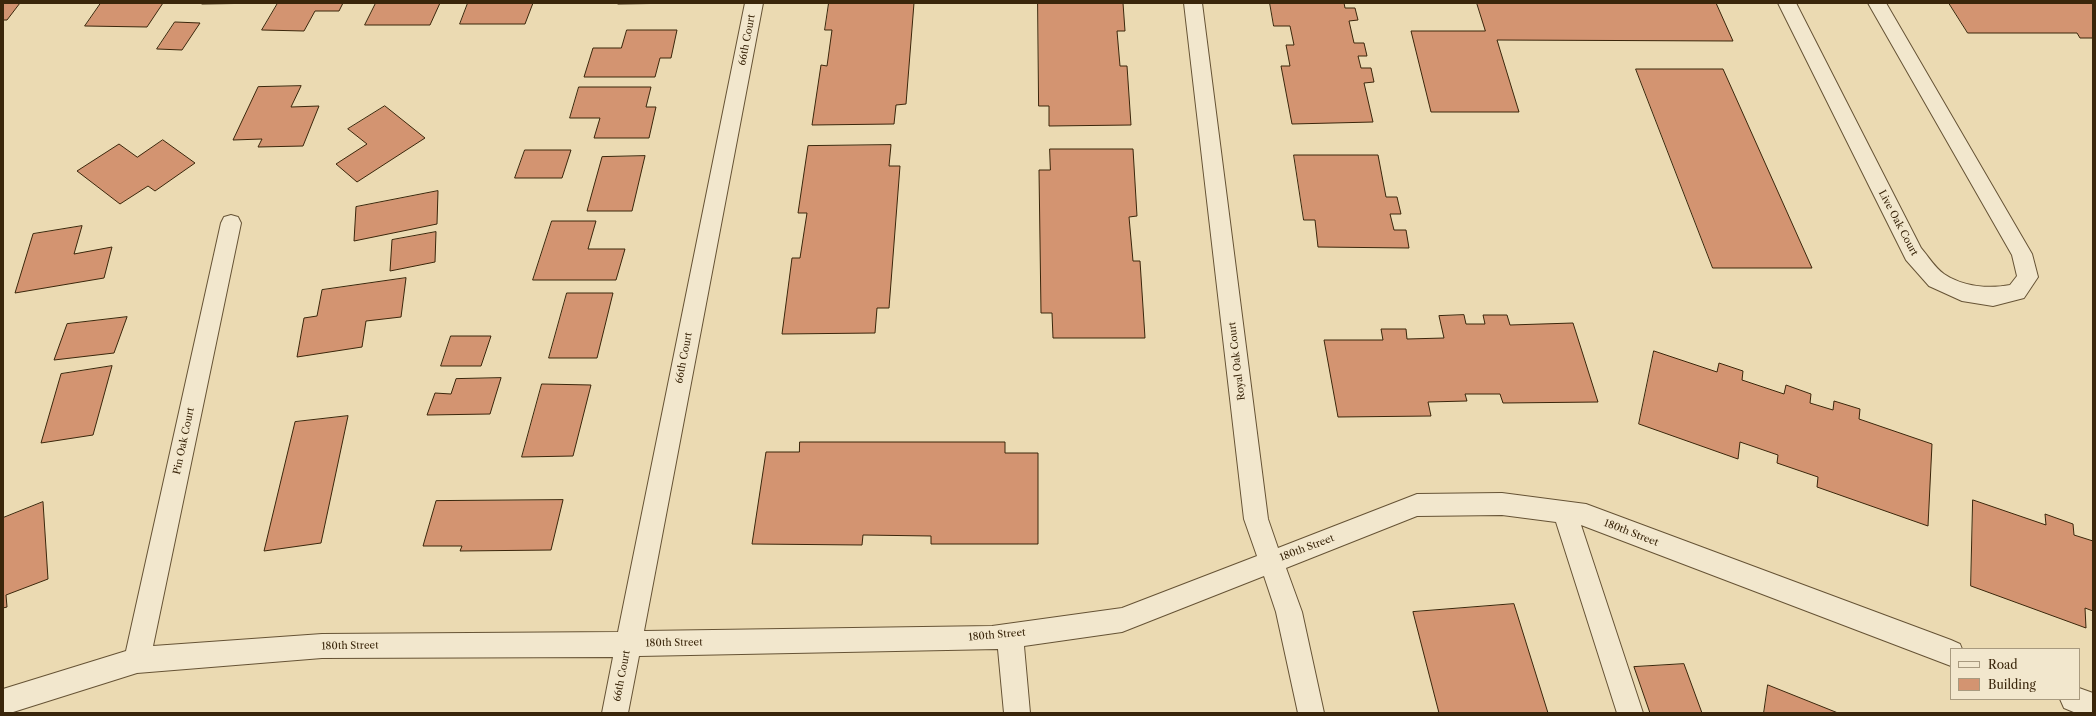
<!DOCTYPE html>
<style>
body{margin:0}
#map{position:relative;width:2096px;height:716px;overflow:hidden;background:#ebdab2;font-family:"Libre Caslon Text",serif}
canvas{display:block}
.frame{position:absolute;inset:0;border:4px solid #3a260b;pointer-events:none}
.legend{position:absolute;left:1950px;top:648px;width:130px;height:52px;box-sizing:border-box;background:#f2e7cd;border:1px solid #a89a7f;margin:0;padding:5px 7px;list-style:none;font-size:12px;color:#3a260b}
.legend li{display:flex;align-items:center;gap:8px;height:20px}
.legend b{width:20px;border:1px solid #a89a7f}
</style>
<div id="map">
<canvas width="2096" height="716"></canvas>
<div class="frame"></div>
<ul class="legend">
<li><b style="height:5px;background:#f2e7cd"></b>Road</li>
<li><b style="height:11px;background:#d39471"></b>Building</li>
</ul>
</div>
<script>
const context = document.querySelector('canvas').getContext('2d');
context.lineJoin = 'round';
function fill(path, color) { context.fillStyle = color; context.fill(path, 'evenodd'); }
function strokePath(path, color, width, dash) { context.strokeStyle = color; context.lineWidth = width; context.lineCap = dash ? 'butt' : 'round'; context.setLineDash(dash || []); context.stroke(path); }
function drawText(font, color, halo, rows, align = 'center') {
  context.font = font + ' "Libre Caslon Text",serif'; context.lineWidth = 3; context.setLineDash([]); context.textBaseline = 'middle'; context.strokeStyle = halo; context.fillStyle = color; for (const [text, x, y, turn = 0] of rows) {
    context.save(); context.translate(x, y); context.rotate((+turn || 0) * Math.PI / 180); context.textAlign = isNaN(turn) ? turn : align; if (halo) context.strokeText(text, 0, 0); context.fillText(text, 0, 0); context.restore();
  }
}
const building = new Path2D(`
 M 3,3 L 20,3 L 7,20 L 3,20 Z
 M 101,3 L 163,3 L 147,27 L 85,26 Z
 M 202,3 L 267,3 L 202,4 Z
 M 278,3 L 343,3 L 339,11 L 315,11 L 304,31 L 262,30 Z
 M 376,3 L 440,3 L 430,25 L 365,25 Z
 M 468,3 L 533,3 L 525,24 L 460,24 Z
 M 618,3 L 683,3 L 618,4 Z
 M 829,3 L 914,3 L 906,104 L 896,105 L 894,124 L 812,125 L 821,65 L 827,66 L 832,30 L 825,30 Z
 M 1038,3 L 1123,3 L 1125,31 L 1117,31 L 1120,66 L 1127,66 L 1131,125 L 1049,126 L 1049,106 L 1039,106 Z
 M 1270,3 L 1344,3 L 1345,8 L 1355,8 L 1358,20 L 1349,21 L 1354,43 L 1364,43 L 1367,56 L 1358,56 L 1361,68 L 1371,68 L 1374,82 L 1364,83 L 1373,122 L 1292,124 L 1281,66 L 1290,66 L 1286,45 L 1294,45 L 1290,26 L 1274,26 Z
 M 1477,3 L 1716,3 L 1733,41 L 1497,40 L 1519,112 L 1431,112 L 1411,31 L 1485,31 Z
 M 1949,3 L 2093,3 L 2093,38 L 2080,38 L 2077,33 L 1968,33 Z
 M 175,22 L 200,23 L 182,50 L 157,49 Z
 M 627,30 L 677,30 L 671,58 L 660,58 L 655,77 L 584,77 L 593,48 L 621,48 Z
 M 1636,69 L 1723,69 L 1812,268 L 1713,268 Z
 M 301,86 L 291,107 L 319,106 L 303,146 L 258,147 L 262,139 L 233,140 L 258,87 Z
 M 579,87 L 651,87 L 646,107 L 656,107 L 649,138 L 594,138 L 600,118 L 570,118 Z
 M 385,106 L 425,138 L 357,182 L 336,164 L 367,144 L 348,129 Z
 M 163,140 L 195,163 L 155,191 L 148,186 L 120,204 L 77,171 L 119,144 L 137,157 Z
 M 891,145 L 889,166 L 900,166 L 889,308 L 877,308 L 875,333 L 782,334 L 792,258 L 800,258 L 807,213 L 798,213 L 808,146 Z
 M 1050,149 L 1133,149 L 1137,216 L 1129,217 L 1133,261 L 1140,261 L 1145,338 L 1053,338 L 1052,313 L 1041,313 L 1039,170 L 1050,170 Z
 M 525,150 L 571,150 L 562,178 L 515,178 Z
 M 1294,155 L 1378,155 L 1386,197 L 1397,197 L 1401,214 L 1390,214 L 1394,230 L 1406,230 L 1409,248 L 1318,247 L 1315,220 L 1304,220 Z
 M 645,156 L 632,211 L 587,211 L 602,157 Z
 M 438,191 L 437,224 L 354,241 L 356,207 Z
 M 552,221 L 596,221 L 588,249 L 625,249 L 616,280 L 533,280 Z
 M 82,226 L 74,254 L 112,247 L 104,278 L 15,293 L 33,234 Z
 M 436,232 L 435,262 L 390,271 L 392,240 Z
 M 406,278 L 401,317 L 366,321 L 362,347 L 297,357 L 304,318 L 317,316 L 322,290 Z
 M 567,293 L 613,293 L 597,358 L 549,358 Z
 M 1464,315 L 1466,324 L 1485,324 L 1483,315 L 1507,315 L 1510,325 L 1573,323 L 1598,402 L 1503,403 L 1500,394 L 1465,394 L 1467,401 L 1428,402 L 1431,416 L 1338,417 L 1324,340 L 1383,340 L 1381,329 L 1406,329 L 1407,339 L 1444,338 L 1439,316 Z
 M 127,317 L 114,353 L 54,360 L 67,324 Z
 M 451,336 L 491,336 L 481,366 L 441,366 Z
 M 1654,351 L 1717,372 L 1719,363 L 1743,371 L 1742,380 L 1784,394 L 1786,385 L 1811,394 L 1810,403 L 1833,410 L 1834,401 L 1860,409 L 1859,419 L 1932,444 L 1928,526 L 1817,487 L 1818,477 L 1777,463 L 1778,455 L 1740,442 L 1738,459 L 1639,424 Z
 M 112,366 L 93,435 L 41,443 L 61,374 Z
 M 501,378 L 490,414 L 427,415 L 435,393 L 451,394 L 456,379 Z
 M 542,384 L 591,385 L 573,456 L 522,457 Z
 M 348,416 L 321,543 L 264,551 L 295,422 Z
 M 800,442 L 1005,442 L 1005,453 L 1038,453 L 1038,544 L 931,544 L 931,536 L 863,535 L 862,545 L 752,544 L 766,452 L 799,452 Z
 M 563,500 L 551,550 L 460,551 L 462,546 L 423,546 L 436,501 Z
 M 1973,500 L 2046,525 L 2045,514 L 2073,524 L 2074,535 L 2093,541 L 2093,611 L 2085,608 L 2086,628 L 1971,586 Z
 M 43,502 L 48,579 L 6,595 L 7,607 L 3,608 L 3,518 Z
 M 1514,604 L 1548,713 L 1439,713 L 1413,612 Z
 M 1684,664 L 1702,713 L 1650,713 L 1634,667 Z
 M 1768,685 L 1838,713 L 1764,713 Z`);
fill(building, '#d39471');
strokePath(building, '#3a260b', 1);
const minor = new Path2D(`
 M 745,3 L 763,3 L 644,631 L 992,626 L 1122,608 L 1257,556 L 1244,519 L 1184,3 L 1202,3 L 1268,519 L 1278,548 L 1417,494 L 1502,493 L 1586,504 L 1951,640 L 1960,644 L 1962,649 L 1951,649 L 1951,666 L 1581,525 L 1643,713 L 1617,713 L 1556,522 L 1502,515 L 1417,516 L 1286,568 L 1302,612 L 1324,713 L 1298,713 L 1276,612 L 1264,576 L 1122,632 L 1024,646 L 1030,713 L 1004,713 L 998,649 L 639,656 L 628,713 L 602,713 L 613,657 L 322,658 L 137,673 L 10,713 L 3,713 L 3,689 L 126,651 L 221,223 L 224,217 L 231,215 L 238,217 L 241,223 L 153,646 L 322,634 L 618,632 Z
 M 1778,3 L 1796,3 L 1921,248 C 1928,256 1935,268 1944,274 C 1963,287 1989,289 2010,285 L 2017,276 L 2012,255 L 1868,3 L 1886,3 L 2032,254 L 2038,277 L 2024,298 L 1993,306 L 1962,301 L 1929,286 L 1906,260 Z
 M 2079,688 L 2093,693 L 2093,713 L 2076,713 L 2064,708 L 2060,699 L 2079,699 Z`);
strokePath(minor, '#665335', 2);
fill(minor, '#f2e7cd');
drawText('10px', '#3a260b', '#f2e7cd', [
 ["66th Court",747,40,-79],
 ["Live Oak Court",1898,223,62],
 ["66th Court",684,358,-79],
 ["Royal Oak Court",1237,361,-97],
 ["Pin Oak Court",184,441,-78],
 ["180th Street",1631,533,21],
 ["180th Street",1307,548,-21],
 ["180th Street",997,635,-5],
 ["180th Street",674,643,-1],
 ["180th Street",350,646,-1],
 ["66th Court",622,676,-79]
]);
</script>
